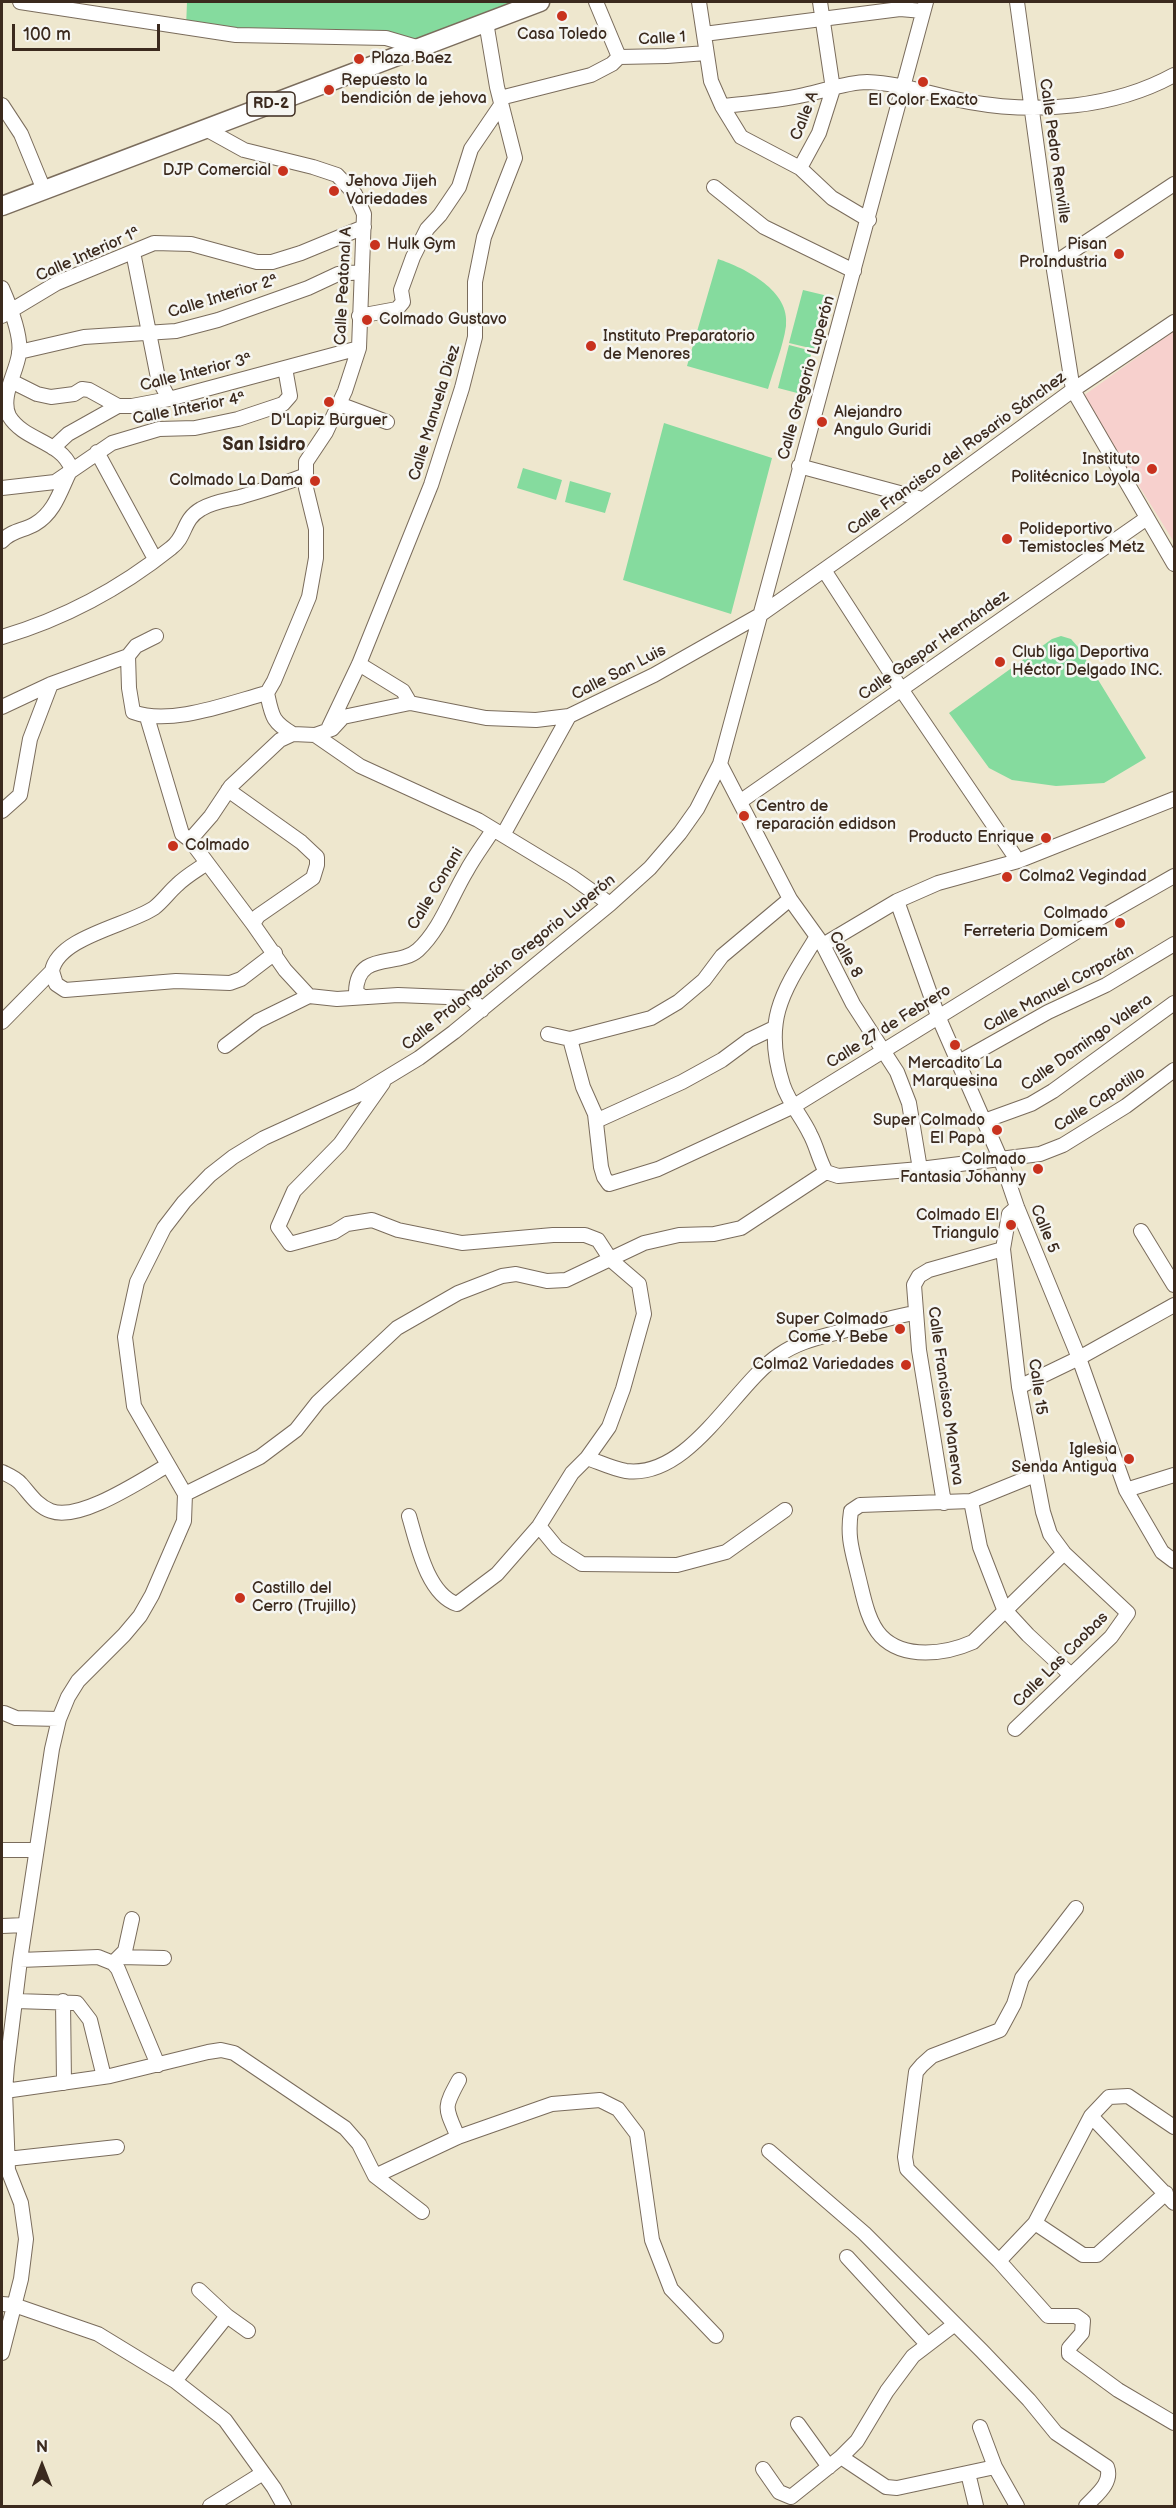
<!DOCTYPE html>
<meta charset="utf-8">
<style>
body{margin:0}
#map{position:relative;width:1176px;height:2508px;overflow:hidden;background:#eee7ce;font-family:"Balsamiq Sans",sans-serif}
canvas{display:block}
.frame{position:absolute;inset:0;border:3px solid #3b2a1e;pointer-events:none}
.north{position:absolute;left:12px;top:2436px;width:60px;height:60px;-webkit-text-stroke:4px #f6f6f2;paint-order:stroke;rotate:0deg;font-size:16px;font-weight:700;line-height:24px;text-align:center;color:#3b2a1e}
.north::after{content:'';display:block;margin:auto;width:21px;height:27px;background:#3b2a1e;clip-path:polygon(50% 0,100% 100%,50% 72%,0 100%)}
.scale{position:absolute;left:12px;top:24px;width:148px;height:27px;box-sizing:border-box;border:3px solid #3b2a1e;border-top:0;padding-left:8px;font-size:18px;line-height:21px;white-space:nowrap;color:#3b2a1e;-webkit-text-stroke:4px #f6f6f2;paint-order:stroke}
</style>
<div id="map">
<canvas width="1176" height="2508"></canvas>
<div class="frame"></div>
<div class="north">N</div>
<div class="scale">100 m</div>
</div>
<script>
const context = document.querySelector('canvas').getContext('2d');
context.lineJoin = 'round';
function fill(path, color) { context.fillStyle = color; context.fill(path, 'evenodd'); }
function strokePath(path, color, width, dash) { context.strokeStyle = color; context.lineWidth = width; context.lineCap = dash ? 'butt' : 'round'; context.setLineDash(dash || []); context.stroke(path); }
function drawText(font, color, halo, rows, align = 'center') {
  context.font = font + ' "Balsamiq Sans",sans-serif'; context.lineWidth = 5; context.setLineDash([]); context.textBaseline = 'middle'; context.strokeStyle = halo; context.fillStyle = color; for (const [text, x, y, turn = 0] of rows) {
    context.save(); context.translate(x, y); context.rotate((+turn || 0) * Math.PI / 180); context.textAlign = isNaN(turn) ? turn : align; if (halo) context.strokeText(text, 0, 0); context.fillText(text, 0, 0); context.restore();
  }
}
fill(new Path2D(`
 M 1174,331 L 1174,542 L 1083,396 Z`), '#f7d0cd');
fill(new Path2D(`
 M 187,2 L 540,2 L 420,48 L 386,38 L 186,28 Z
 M 718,259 C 745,268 791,291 786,326 C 783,347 774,368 768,389 L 687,366 Z
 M 803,290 L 828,296 L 814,349 L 789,343 Z
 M 789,345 L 812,351 L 801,394 L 778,388 Z
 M 664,423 L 772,458 L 731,614 L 623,580 Z
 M 523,468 L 562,480 L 556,500 L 517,488 Z
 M 570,481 L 611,493 L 605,513 L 565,502 Z
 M 1061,636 L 1071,639 L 1078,647 L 1146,758 L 1104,783 L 1056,786 L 1012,780 L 989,768 L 949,713 L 1052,639 Z`), '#85db9e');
const minor = new Path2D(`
 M 20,2 L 236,35 L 386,38 L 420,48
 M 596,2 L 619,57
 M 699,2 L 711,81 L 722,106 L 741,137 L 800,168 L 832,198 L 869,220
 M 1017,2 L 1053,264 L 1073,390 L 1174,564
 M 704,34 L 900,9 L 923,11
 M 619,57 L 667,56 L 706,53
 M 500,98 L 591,75 L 612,64 L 619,57
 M 2,105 L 21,134 L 44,190
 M 722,106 C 750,103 777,101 804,95 C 824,91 847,82 867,82 C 902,83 935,96 970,102 C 1037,114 1114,108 1174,75
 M 800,168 L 819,133 L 833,89 L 820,2
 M 714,187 L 764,227 L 854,271
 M 133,252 L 158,378 L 169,399
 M 1053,264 L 1174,184
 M 2,288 C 9,304 22,336 19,354 C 16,374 0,397 9,416 C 24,441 61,441 71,468
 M 2,316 L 57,283 L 154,243 L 191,244 L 257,262 L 272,262 L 301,253 L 364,227
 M 359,316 L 397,309 L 403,302 L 401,290 L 413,257 L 427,229 L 440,215 L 459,187 L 471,149 L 501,105
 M 19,352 L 84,337 L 176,331 L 218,320 L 308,288 L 338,274 L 362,272
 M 11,381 L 37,394 L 51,397 L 74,394 L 82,389 L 89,390 L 118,406 L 132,406 L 169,399 L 359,348
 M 339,404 L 387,422
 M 53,448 L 68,434 L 118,406
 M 97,452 L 155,559
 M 799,466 L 922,499
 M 2,488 L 55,482 L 112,443 L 159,429 L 195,428 L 238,419 L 283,404 L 290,396 L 285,368
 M 2,541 C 12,530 23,531 35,524 C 54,513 60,492 69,473
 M 824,570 L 901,689 L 1018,861
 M 156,636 L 136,646 L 128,656 L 129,688 L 133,712 C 171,726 229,703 267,693 L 274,681 L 309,597 L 316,558 L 316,529 L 306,488 L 306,462 L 326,432 L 345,391 L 359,348 L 364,214 L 355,194 L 337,175 L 313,167 L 244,150 L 206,129
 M 2,637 C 63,619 121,588 171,548 C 187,536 182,520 201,509 C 212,502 228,500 240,497 C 263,490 284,484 306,475
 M 359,664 L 403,691 L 410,703
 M 267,693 C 272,716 272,722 293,734
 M 2,707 L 51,684 L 128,656
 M 147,717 L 182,834 L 190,840 L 253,924
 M 329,727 L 359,664 L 431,485 L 462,388 L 475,337 L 475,282 L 484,237 L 515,158 L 497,87 L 486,22
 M 315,735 L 360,766 L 478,820 L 572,877 L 610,904
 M 720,764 L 790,899 L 823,945 L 853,1004 L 897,1072 L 909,1103 L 920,1169
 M 228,790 L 301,842 L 317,857 L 317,865 L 313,878 L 258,916 L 253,924 L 285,970 L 309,996
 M 741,801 L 1147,518
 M 2,811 L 20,795 L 30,739 L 51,684
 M 503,835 L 569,716
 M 190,840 L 211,816 L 231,786 L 280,740 L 293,734 L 315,735 L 332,729 L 343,717 L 410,703 L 486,718 L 536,720 L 569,716 L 654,675 L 760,615 L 899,517 L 1073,390 L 1174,322
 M 897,901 L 938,1016 L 1001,1160 L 1017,1207 L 1079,1358 L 1126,1490 L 1162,1552 L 1174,1561
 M 816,938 C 783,991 762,1020 783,1085 C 789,1103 802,1117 810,1134 C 817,1147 819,1160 826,1172
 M 823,945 L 897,901 L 938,883 L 1018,861 L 1174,799
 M 52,971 L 56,984 L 65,990 L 176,981 L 230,983 L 241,979 L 275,953
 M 363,997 L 356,992 C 357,950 398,968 418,950 C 440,930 451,897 466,872 C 474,857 484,844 493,830
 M 2,1022 L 52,971 C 58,937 129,925 154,908 C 163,901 169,892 177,885 C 186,876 197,870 207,863
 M 548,1034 L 570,1039 L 651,1018 L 678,1002 L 704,980 L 722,956 L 790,899
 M 570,1039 L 583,1087 L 595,1114 L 601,1167 L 604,1177 L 609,1184 L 658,1169 L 794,1106 L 1081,929 L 1174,876
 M 225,1046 L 258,1021 L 309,996 L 337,999 L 398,995 L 471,998 L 482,1010
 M 959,1062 L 1048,1012 L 1106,985 L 1174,944
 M 383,1083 L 340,1144 L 294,1191 L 278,1227 L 290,1244 L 334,1232 L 347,1224 L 372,1220 L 398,1230 L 462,1243 L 553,1235 L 585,1235 L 598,1240 L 611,1260 L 639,1284 L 644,1314 L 623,1389 L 609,1427 L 587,1458 L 572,1473 L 539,1526 L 497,1574 L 457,1604 C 427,1594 417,1543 409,1516
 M 596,1121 L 682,1082 L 722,1060 L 749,1040 L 774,1028
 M 984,1121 L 1031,1104 L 1053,1091 L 1174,1003
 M 826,1172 L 838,1176 L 920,1169 L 1040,1154 L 1063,1145 L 1126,1106 L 1174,1070
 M 1141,1231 L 1174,1285
 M 1019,1387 L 1079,1358 L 1174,1305
 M 587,1458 C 599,1462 613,1469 626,1471 C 690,1479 734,1385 779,1355 C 798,1342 817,1338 839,1332 C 864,1325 888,1318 914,1313
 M 2,1472 C 8,1475 16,1478 21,1484 C 30,1494 37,1506 51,1511 C 80,1522 143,1479 168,1465
 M 1035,1475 L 971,1501 L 860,1505 L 851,1511 C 847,1537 852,1550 858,1575 C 863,1594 867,1621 881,1636 C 904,1660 946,1654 973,1642 L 1064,1553
 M 1126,1490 L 1174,1475
 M 185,1494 L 260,1457 L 296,1430 L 318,1402 L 397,1328 L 458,1293 L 502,1276 L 516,1274 L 547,1281 L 566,1280 L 644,1243 L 679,1235 L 714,1234 L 741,1228 L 826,1172
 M 971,1501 L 980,1547 L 1004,1609 L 1028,1635 L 1071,1675
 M 944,1503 L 919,1350 L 914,1285 L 919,1276 L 929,1270 L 1003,1249
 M 539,1526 L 557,1548 L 582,1564 L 677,1565 L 726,1552 L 785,1510
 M 4,1713 L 16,1718 L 59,1719
 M 1015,1729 L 1111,1637 L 1128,1613 L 1064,1553 L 1050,1534 L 1043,1512 L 1019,1387 L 1003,1249 L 1009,1214 L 1017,1207
 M 2,1850 L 36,1850
 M 1076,1908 L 1022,1978 L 1014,2004 L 1000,2030 L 932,2056 L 922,2065 L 916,2072 L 905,2157 L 907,2169 L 999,2261 L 1035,2223 L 1091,2116 L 1109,2097 L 1128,2096 L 1174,2127
 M 2,1926 L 25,1925
 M 120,1957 L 164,1958
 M 20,1960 L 98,1957 L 113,1963 L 118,1969 L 158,2065
 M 113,1963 L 125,1951 L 132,1919
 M 16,2001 L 77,2003 L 90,2020 L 104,2077
 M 63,2001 L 64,2083
 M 5,2091 L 110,2076 L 208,2052 L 221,2050 L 234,2053 L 345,2128 L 359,2144 L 375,2176 L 422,2212
 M 1091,2116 L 1174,2203
 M 458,2137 C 445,2107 443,2109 459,2080
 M 769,2151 L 864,2233 L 982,2351 L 1029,2400 L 1056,2433 L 1107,2467 C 1113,2483 1096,2495 1086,2506
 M 7,2159 L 117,2147
 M 375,2176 L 458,2137 L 552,2104 L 600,2100 L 618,2109 L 637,2134 L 652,2240 L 671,2289 L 716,2336
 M 1035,2223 L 1083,2255 L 1097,2255 L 1166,2193
 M 847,2257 L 927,2344
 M 999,2261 L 1048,2316 L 1076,2316 L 1083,2321 L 1082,2333 L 1069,2348 L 1069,2354 L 1118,2390 L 1174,2423
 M 2,2304 L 14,2305 L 98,2334 L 175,2381 L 225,2420 L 274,2488 L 284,2506
 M 227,2316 L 248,2331
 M 2,2353 L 21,2279 L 26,2239 L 21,2203 L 8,2170 L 5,2091 L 7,2066 L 20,1960 L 52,1749 L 59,1719 L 68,1697 L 78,1681 L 124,1635 L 140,1616 L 152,1595 L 184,1521 L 185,1494 L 134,1406 L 125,1337 L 137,1282 L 164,1228 L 184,1202 L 210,1175 L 233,1157 L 264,1138 L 358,1095 L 419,1058 L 454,1032 L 610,904 L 650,868 L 680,833 L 697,809 L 720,764 L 926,2
 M 175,2381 L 227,2316 L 199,2290
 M 798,2424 L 829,2467
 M 980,2427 L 995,2467
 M 841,2457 L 857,2441 L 887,2391 L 913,2356 L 955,2324
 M 763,2469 L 779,2492 L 791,2497 L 841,2457 L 886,2487 L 897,2488 L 995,2467 L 1017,2506
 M 968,2473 L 976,2506
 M 210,2506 L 263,2473`);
const major = new Path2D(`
 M 2,206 L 540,2`);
strokePath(minor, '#7a6c5c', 16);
strokePath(major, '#7a6c5c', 21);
strokePath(minor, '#fff', 14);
strokePath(major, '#fff', 18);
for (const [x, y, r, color] of [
 [562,16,6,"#c8321e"],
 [359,59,6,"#c8321e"],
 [923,82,6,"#c8321e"],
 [329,90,6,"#c8321e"],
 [283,171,6,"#c8321e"],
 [334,191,6,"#c8321e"],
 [375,245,6,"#c8321e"],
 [1119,254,6,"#c8321e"],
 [367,320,6,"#c8321e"],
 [591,346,6,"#c8321e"],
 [329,402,6,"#c8321e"],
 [822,422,6,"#c8321e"],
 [1152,469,6,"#c8321e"],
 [315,481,6,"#c8321e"],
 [1007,539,6,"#c8321e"],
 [1000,662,6,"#c8321e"],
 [744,816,6,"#c8321e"],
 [1046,838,6,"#c8321e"],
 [173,846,6,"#c8321e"],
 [1007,877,6,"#c8321e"],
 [1120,923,6,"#c8321e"],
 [955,1045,6,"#c8321e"],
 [997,1130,6,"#c8321e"],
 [1038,1169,6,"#c8321e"],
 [1011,1225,6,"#c8321e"],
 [900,1329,6,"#c8321e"],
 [906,1365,6,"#c8321e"],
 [1129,1459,6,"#c8321e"],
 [240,1598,6,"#c8321e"]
]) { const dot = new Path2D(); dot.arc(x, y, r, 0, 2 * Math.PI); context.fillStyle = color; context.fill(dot); strokePath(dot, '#f6f6f2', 2); }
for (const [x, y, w] of [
 [271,104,48]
]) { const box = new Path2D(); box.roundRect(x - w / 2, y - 12, w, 24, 4.5); context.fillStyle = '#f6f6f2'; context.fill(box); strokePath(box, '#3b2a1e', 1.5); }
drawText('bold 15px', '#3b2a1e', null, [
 ["RD-2",271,104]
]);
drawText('16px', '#3b2a1e', '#f6f6f2', [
 ["Casa Toledo",562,35,"center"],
 ["Plaza Baez",371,59],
 ["Repuesto la",341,81],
 ["bendición de jehova",341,99],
 ["El Color Exacto",923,101,"center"],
 ["DJP Comercial",271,171,"right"],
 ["Jehova Jijeh",346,182],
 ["Variedades",346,200],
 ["Hulk Gym",387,245],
 ["Pisan",1107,245,"right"],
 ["ProIndustria",1107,263,"right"],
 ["Colmado Gustavo",379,320],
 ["Instituto Preparatorio",603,337],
 ["de Menores",603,355],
 ["Alejandro",834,413],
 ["Angulo Guridi",834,431],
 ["D'Lapiz Burguer",329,421,"center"],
 ["Instituto",1140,460,"right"],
 ["Politécnico Loyola",1140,478,"right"],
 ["Colmado La Dama",303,481,"right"],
 ["Polideportivo",1019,530],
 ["Temistocles Metz",1019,548],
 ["Club liga Deportiva",1012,653],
 ["Héctor Delgado INC.",1012,671],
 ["Centro de",756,807],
 ["reparación edidson",756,825],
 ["Producto Enrique",1034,838,"right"],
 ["Colmado",185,846],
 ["Colma2 Vegindad",1019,877],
 ["Colmado",1108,914,"right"],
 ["Ferreteria Domicem",1108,932,"right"],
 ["Mercadito La",955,1064,"center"],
 ["Marquesina",955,1082,"center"],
 ["Super Colmado",985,1121,"right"],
 ["El Papa",985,1139,"right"],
 ["Colmado",1026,1160,"right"],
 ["Fantasia Johanny",1026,1178,"right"],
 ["Colmado El",999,1216,"right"],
 ["Triangulo",999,1234,"right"],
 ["Super Colmado",888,1320,"right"],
 ["Come Y Bebe",888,1338,"right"],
 ["Colma2 Variedades",894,1365,"right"],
 ["Iglesia",1117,1450,"right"],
 ["Senda Antigua",1117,1468,"right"],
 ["Castillo del",252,1589],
 ["Cerro (Trujillo)",252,1607]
], 'left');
drawText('16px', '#3b2a1e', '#f6f6f2', [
 ["Calle 1",662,39,-3],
 ["Calle A",805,116,-69],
 ["Calle Pedro Renville",1054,151,82],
 ["Calle Interior 1ª",88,255,-24],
 ["Calle Peatonal A",344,286,-87],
 ["Calle Interior 2ª",223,297,-17],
 ["Calle Interior 3ª",196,373,-14],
 ["Calle Gregorio Luperón",807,378,-74],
 ["Calle Interior 4ª",189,409,-11],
 ["Calle Manuela Diez",435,413,-73],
 ["Calle Francisco del Rosario Sánchez",957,454,-36],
 ["Calle Gaspar Hernández",934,646,-35],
 ["Calle San Luis",619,673,-27],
 ["Calle Conani",436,889,-59],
 ["Calle 8",845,955,60],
 ["Calle Prolongación Gregorio Luperón",509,963,-39],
 ["Calle Manuel Corporán",1059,989,-28],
 ["Calle 27 de Febrero",889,1027,-32],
 ["Calle Domingo Valera",1087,1043,-35],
 ["Calle Capotillo",1100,1100,-33],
 ["Calle 5",1044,1229,68],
 ["Calle 15",1037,1387,82],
 ["Calle Francisco Manerva",945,1396,82],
 ["Calle Las Caobas",1061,1660,-45]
]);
drawText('bold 18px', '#3b2a1e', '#f6f6f2', [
 ["San Isidro",264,445]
]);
</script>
